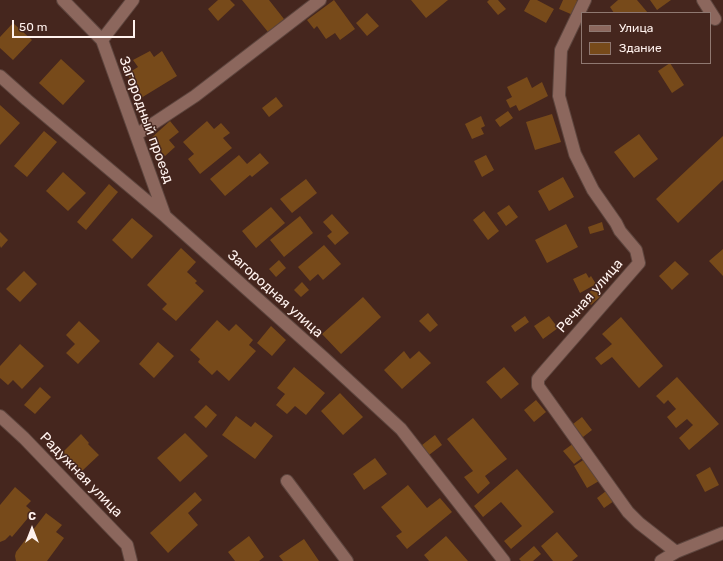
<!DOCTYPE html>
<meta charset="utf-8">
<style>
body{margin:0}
#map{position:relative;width:723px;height:561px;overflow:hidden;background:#45261e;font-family:Rubik,sans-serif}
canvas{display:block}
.legend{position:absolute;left:581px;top:12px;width:130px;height:52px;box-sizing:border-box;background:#45261e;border:1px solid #8f7871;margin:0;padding:5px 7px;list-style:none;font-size:12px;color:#fff2ee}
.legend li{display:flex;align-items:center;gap:8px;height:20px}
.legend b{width:20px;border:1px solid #8f7871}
.north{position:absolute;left:12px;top:509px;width:40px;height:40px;-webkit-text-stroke:3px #45261e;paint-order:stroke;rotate:0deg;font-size:11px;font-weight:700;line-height:16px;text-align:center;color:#fff2ee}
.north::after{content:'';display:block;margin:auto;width:14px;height:18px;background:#fff2ee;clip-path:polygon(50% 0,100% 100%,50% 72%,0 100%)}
.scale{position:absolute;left:12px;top:20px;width:123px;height:18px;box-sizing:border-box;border:2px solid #fff2ee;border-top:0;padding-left:5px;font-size:12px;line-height:14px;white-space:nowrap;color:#fff2ee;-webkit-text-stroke:3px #45261e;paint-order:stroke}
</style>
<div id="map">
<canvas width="723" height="561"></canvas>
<ul class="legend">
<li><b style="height:5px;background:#8c675d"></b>Улица</li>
<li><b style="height:11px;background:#774a1a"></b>Здание</li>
</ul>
<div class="north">С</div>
<div class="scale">50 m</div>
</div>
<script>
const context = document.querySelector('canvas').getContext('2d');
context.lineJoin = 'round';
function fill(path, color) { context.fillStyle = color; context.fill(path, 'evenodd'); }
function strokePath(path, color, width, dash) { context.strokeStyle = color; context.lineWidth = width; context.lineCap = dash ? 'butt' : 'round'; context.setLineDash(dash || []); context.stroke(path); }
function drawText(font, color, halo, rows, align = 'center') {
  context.font = font + ' Rubik,sans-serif'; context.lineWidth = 3; context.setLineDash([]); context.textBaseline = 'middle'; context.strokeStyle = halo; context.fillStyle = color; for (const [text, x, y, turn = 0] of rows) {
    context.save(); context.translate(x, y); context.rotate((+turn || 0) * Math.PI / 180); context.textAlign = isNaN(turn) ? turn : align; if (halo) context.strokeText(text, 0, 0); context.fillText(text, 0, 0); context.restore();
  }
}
fill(new Path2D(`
 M 218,0 L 230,0 L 235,5 L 218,21 L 208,9 Z
 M 242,0 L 269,0 L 284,19 L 268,32 Z
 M 334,0 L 355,29 L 340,40 L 335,33 L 326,39 L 317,26 L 314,29 L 307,20 Z
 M 411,0 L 448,0 L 426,18 Z
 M 489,0 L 498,0 L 506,9 L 498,15 L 487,2 Z
 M 530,0 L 537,0 L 554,9 L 546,23 L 524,11 Z
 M 563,0 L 576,0 L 579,1 L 573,15 L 559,9 Z
 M 618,0 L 637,0 L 648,13 L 614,13 L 610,7 Z
 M 650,0 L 671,0 L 657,10 Z
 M 367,13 L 379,26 L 367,36 L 356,23 Z
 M 13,23 L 32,40 L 13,60 L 0,48 L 0,37 Z
 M 150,51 L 154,57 L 162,51 L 177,76 L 141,98 L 127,74 L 138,67 L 133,60 Z
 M 61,59 L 85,81 L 63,105 L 39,83 Z
 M 670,63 L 684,85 L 672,93 L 658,71 Z
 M 527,77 L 532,88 L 542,82 L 548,96 L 519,111 L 516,105 L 510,108 L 506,100 L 512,97 L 507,87 Z
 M 276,97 L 283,106 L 269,117 L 262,108 Z
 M 0,105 L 20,123 L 0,145 Z
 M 508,111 L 513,118 L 500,127 L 495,120 Z
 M 552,114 L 561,142 L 535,150 L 526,122 Z
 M 481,116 L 485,126 L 481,128 L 484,134 L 472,139 L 465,124 Z
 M 170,121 L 179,132 L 169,140 L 175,147 L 165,156 L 150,139 Z
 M 207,121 L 214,129 L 221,123 L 230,133 L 223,138 L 232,148 L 200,174 L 188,159 L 194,154 L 183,142 Z
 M 44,131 L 57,142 L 27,177 L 14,166 Z
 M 639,134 L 658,159 L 634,178 L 614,152 Z
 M 723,136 L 723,180 L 678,223 L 656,199 Z
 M 260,153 L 269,163 L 252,177 L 250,175 L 225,196 L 210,179 L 239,155 L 247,164 Z
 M 486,155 L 494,170 L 482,177 L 474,161 Z
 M 63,172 L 86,193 L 68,211 L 46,191 Z
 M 563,177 L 574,197 L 549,211 L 538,191 Z
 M 306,179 L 317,193 L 292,213 L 280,199 Z
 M 109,184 L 118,192 L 86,230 L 77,222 Z
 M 509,205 L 518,217 L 506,226 L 497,213 Z
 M 271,207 L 285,223 L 256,248 L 242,231 Z
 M 484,211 L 499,231 L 488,240 L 473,220 Z
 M 332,214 L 349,233 L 335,245 L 327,236 L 332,232 L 323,222 Z
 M 300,216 L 313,233 L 284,257 L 270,240 Z
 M 132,218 L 153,236 L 132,259 L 112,240 Z
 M 602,222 L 604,230 L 590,234 L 588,227 Z
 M 566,224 L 578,247 L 547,263 L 535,240 Z
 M 0,232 L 8,240 L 1,248 L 0,246 Z
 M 324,245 L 341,264 L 323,280 L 318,274 L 310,281 L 298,267 Z
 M 181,248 L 196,262 L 187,272 L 197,281 L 195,283 L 204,291 L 176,321 L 162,309 L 167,304 L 147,285 Z
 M 723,249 L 723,276 L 709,261 Z
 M 279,260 L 286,268 L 276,277 L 269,269 Z
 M 675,261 L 689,274 L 672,290 L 659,276 Z
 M 24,271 L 37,284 L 20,302 L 6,289 Z
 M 586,273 L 589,278 L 591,276 L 596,284 L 580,293 L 573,279 Z
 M 302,282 L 309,290 L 301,297 L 294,290 Z
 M 594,288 L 601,296 L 591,305 L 584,297 Z
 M 363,297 L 381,317 L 341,354 L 322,334 Z
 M 428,313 L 438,325 L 430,332 L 419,321 Z
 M 525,316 L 529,322 L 515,332 L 511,326 Z
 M 549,316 L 558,328 L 543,339 L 534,326 Z
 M 621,317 L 663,366 L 639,388 L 612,357 L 601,365 L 595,358 L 612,344 L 602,334 Z
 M 217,320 L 229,331 L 236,324 L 253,340 L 249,345 L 256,351 L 229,381 L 217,370 L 212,375 L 198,362 L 200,359 L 190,350 Z
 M 79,321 L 100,341 L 78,364 L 66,353 L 75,344 L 66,335 Z
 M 271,326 L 286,340 L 272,356 L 257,343 Z
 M 158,342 L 174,356 L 154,378 L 139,364 Z
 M 20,344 L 44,366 L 22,389 L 13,380 L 8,385 L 0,378 L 0,366 Z
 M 404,351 L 410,359 L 419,351 L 431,363 L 402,389 L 384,370 Z
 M 294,367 L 325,393 L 306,415 L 295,406 L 287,414 L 276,405 L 285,394 L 277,388 Z
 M 504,367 L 519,384 L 501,399 L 486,382 Z
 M 677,377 L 719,424 L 689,450 L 679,438 L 693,425 L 687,419 L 676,428 L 667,417 L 676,409 L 668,400 L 664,404 L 656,396 Z
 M 40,387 L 51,397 L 35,414 L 24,405 Z
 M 340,393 L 363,417 L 343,435 L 321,411 Z
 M 536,400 L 546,412 L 534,422 L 524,410 Z
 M 206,405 L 217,415 L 206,428 L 194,417 Z
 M 236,416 L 251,427 L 255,422 L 273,436 L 255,459 L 222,435 Z
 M 582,417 L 592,430 L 583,437 L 573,424 Z
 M 473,418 L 507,459 L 485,476 L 490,483 L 478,494 L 464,477 L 473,471 L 447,439 Z
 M 185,433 L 208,456 L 180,482 L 157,458 Z
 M 81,434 L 89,443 L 88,444 L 99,455 L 82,471 L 63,452 Z
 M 435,435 L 442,445 L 429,455 L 422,445 Z
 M 574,443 L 585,456 L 574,464 L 563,451 Z
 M 375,458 L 387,474 L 364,490 L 353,474 Z
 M 585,459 L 599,481 L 587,488 L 574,466 Z
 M 710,467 L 719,485 L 705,492 L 696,475 Z
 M 517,469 L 554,512 L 511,549 L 504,541 L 522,526 L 501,502 L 483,517 L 474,506 Z
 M 408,485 L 427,508 L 440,498 L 452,512 L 407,549 L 396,536 L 402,532 L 381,507 Z
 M 15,487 L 31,501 L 26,506 L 33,512 L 12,537 L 10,535 L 5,540 L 0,542 L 0,505 Z
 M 606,491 L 614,501 L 604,508 L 597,498 Z
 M 195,492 L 202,500 L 188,513 L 198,525 L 168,553 L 150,533 Z
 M 46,513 L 62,525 L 56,532 L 64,538 L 47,561 L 16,561 L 15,556 L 16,552 Z
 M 557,532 L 578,556 L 572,561 L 553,561 L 541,546 Z
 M 249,536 L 264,557 L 259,561 L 235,561 L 228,552 Z
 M 446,536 L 468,561 L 429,561 L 424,555 Z
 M 304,539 L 319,561 L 283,561 L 279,556 Z
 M 534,546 L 541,554 L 533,561 L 521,561 L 519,559 Z`), '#774a1a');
const minor = new Path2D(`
 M 63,0 L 102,40 L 165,216
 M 585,0 L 561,50 L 559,96 L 575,154 L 593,190 L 616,223 L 620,231 L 636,250 L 639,263 L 543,373 L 538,379 L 538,386 L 628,512 L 639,523 L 676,552
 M 703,0 L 715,19
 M 102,40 L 133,0
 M 0,76 L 27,100 L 166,217 L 324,358 L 401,429 L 504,561
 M 136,135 L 195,96 L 320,0
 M 0,416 L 24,438 L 127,545 L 131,561
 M 287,481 L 347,561
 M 661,561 L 676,552 L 723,533`);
strokePath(minor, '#5d453e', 14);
strokePath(minor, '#8c675d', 12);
drawText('14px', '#fff2ee', '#45261e', [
 ["Загородный проезд",146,120,70],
 ["Загородная улица",275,294,42],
 ["Речная улица",590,296,-49],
 ["Радужная улица",81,475,46]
]);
</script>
